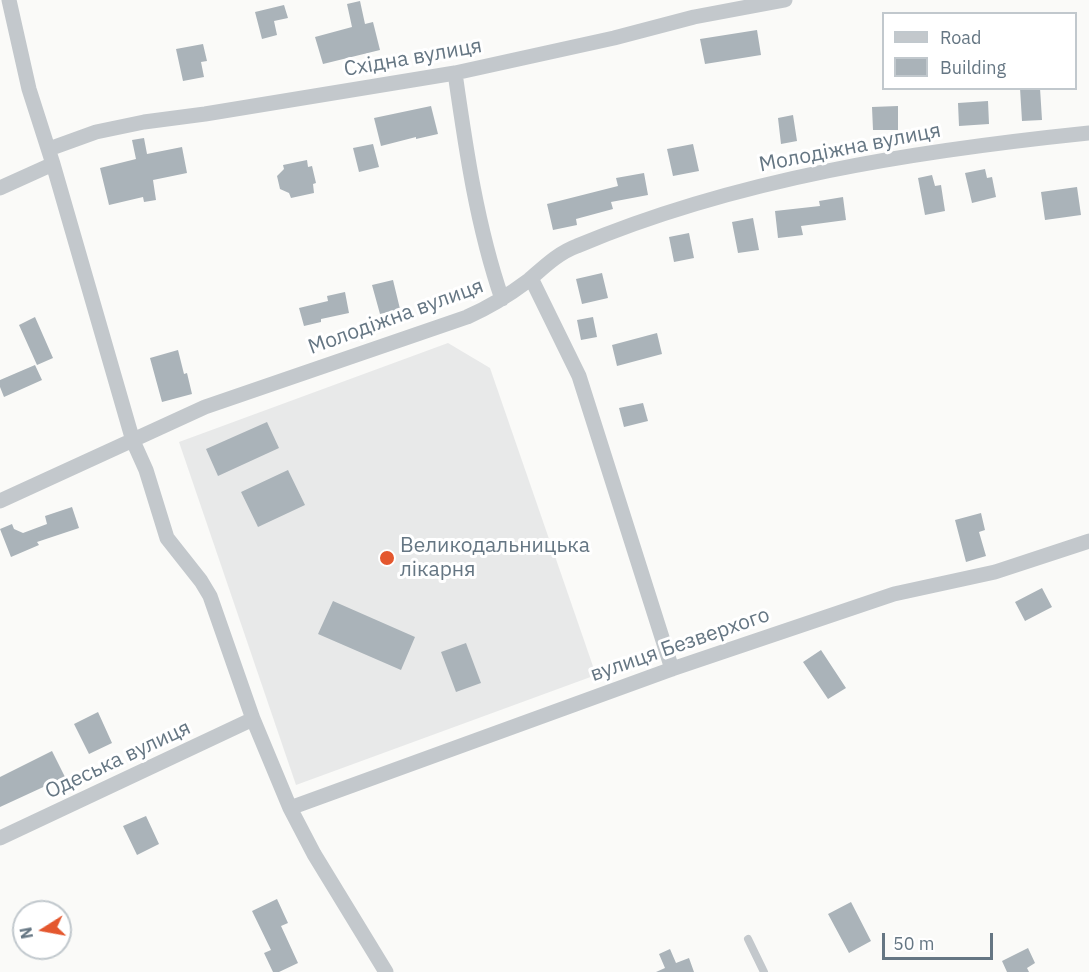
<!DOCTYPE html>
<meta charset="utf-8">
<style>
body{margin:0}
#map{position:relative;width:1089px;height:972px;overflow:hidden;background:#fafaf8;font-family:"IBM Plex Sans",sans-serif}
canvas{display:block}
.legend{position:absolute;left:882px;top:12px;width:195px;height:78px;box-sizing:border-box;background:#fff;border:2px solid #c1c8cd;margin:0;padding:8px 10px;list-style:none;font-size:18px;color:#657683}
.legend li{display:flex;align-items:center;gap:12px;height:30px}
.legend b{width:30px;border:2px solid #c1c8cd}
.north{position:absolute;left:12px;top:900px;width:60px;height:60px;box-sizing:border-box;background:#fff;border:2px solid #c1c8cd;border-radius:50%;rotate:259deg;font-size:16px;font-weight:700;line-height:24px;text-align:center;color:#657683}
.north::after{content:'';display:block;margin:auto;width:21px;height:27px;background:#e4572e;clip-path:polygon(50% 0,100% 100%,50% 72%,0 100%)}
.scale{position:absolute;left:882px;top:933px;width:111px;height:27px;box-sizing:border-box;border:3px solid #657683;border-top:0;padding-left:8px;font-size:18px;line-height:21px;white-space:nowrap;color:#657683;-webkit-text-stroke:4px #fff;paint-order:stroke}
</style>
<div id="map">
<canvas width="1089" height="972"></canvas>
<ul class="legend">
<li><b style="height:8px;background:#c3c8cc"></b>Road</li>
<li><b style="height:16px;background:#aab3b9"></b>Building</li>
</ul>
<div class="north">N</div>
<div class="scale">50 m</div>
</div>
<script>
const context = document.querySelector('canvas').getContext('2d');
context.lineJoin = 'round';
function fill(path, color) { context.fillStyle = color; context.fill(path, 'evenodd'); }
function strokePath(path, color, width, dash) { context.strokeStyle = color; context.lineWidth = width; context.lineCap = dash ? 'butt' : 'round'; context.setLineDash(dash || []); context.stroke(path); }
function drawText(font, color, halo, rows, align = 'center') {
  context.font = font + ' "IBM Plex Sans",sans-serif'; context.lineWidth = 6; context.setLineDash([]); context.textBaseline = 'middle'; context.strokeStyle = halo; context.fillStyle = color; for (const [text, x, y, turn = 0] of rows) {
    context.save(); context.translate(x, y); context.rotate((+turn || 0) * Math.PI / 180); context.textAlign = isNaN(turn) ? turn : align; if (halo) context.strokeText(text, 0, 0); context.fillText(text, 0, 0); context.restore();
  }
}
fill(new Path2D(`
 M 448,343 L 490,368 L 596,675 L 296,785 L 179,442 Z`), '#e8e9e9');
fill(new Path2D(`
 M 360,1 L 365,24 L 373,22 L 380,50 L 323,64 L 315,37 L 352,27 L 347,4 Z
 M 284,5 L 288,18 L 274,21 L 277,35 L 262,39 L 255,12 Z
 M 757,30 L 761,55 L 705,64 L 700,39 Z
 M 203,44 L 207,61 L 201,62 L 204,77 L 183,81 L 176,49 Z
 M 1020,88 L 1040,88 L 1042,120 L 1022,121 Z
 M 988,101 L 989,124 L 959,126 L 958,103 Z
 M 431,106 L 438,134 L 416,139 L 416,137 L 381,146 L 374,118 Z
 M 898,106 L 898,130 L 873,130 L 872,107 Z
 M 793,115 L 797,141 L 781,144 L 778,118 Z
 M 144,138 L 147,154 L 182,147 L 187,173 L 153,180 L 156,200 L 144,202 L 143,197 L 109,205 L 100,168 L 136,159 L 132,140 Z
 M 373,144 L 379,167 L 359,172 L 353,148 Z
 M 693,144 L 699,171 L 673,176 L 667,149 Z
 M 307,160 L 308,167 L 312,166 L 316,183 L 313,184 L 314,193 L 291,198 L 289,193 L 280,189 L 277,176 L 284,169 L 283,165 Z
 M 985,169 L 987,178 L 992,177 L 996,197 L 972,203 L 965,173 Z
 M 644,173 L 648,195 L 611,202 L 613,209 L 576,219 L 577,225 L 553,230 L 547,204 L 618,186 L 616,178 Z
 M 932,175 L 935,186 L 941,185 L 945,211 L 925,215 L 918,178 Z
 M 1077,187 L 1081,215 L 1045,220 L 1041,192 Z
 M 843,197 L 846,220 L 801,226 L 803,235 L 778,238 L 775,211 L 820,206 L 819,201 Z
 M 753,218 L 759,250 L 738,253 L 732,222 Z
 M 689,233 L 694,258 L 674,262 L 669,237 Z
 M 602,273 L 608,298 L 582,304 L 576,279 Z
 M 393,280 L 400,309 L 380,314 L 372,285 Z
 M 345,292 L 349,313 L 321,319 L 321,322 L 304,326 L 299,308 L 328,301 L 327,296 Z
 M 35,317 L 53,358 L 37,365 L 19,325 Z
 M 593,317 L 597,337 L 581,340 L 577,320 Z
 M 657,333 L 662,354 L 617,366 L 612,345 Z
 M 178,350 L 184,374 L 187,373 L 192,394 L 162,402 L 150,358 Z
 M 35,365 L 42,380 L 4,397 L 0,387 L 0,380 Z
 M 643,403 L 648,421 L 624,427 L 619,408 Z
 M 267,422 L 279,448 L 218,476 L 206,449 Z
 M 288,470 L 305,505 L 258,527 L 241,492 Z
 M 72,507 L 79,528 L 37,542 L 39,545 L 11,557 L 0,529 L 12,524 L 14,529 L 23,533 L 47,524 L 45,516 Z
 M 981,513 L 985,530 L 979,532 L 986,556 L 966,562 L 955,520 Z
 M 1042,588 L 1052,607 L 1025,621 L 1015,602 Z
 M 333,601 L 415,637 L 401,670 L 318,634 Z
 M 466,643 L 481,683 L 456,692 L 441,652 Z
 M 821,650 L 846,688 L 828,699 L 803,662 Z
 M 98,712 L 112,743 L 89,754 L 74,724 Z
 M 52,751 L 65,777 L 0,807 L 0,777 Z
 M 146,816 L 159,844 L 137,855 L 123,826 Z
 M 277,899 L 288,923 L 281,926 L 298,963 L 279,972 L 273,972 L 264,953 L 271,950 L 252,911 Z
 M 851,902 L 871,941 L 849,953 L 828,914 Z
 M 1028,948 L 1035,963 L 1027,968 L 1029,972 L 1007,972 L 1002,961 Z
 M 670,949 L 676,963 L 689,958 L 694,972 L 656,972 L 665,968 L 659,954 Z`), '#aab3b9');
strokePath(new Path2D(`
 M 748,939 L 764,972`), '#c3c8cc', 8);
strokePath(new Path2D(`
 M 9,0 L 29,89 L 53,164 L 133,441 L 146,470 L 167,538 L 201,581 L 210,596 L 253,719 L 290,808 L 314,854 L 386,972
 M 455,73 C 466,150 477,226 502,299
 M 49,149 L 96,132 L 144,122 L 205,114 L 455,73 L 614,38 L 694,17 L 785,0
 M 0,188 L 53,164
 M 531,278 L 579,376 L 672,669
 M 0,501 L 205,407 L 467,317 C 490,307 509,295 529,280 C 544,267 558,253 577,246 C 739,178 915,151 1089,133
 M 290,808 L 672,669 L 894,594 L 995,572 L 1089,541
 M 0,838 L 253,719`), '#c3c8cc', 15);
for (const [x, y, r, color] of [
 [387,558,8,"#e4572e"]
]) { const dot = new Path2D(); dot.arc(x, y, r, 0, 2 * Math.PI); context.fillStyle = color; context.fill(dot); strokePath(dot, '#fff', 2); }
drawText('21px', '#657683', '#fff', [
 ["Східна вулиця",413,58,-10],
 ["Молодіжна вулиця",850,148,-11],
 ["Молодіжна вулиця",396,317,-20],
 ["вулиця Безверхого",680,645,-19],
 ["Одеська вулиця",118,760,-25]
]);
drawText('21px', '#657683', '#fff', [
 ["Великодальницька",400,546],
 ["лікарня",400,570]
], 'left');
</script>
